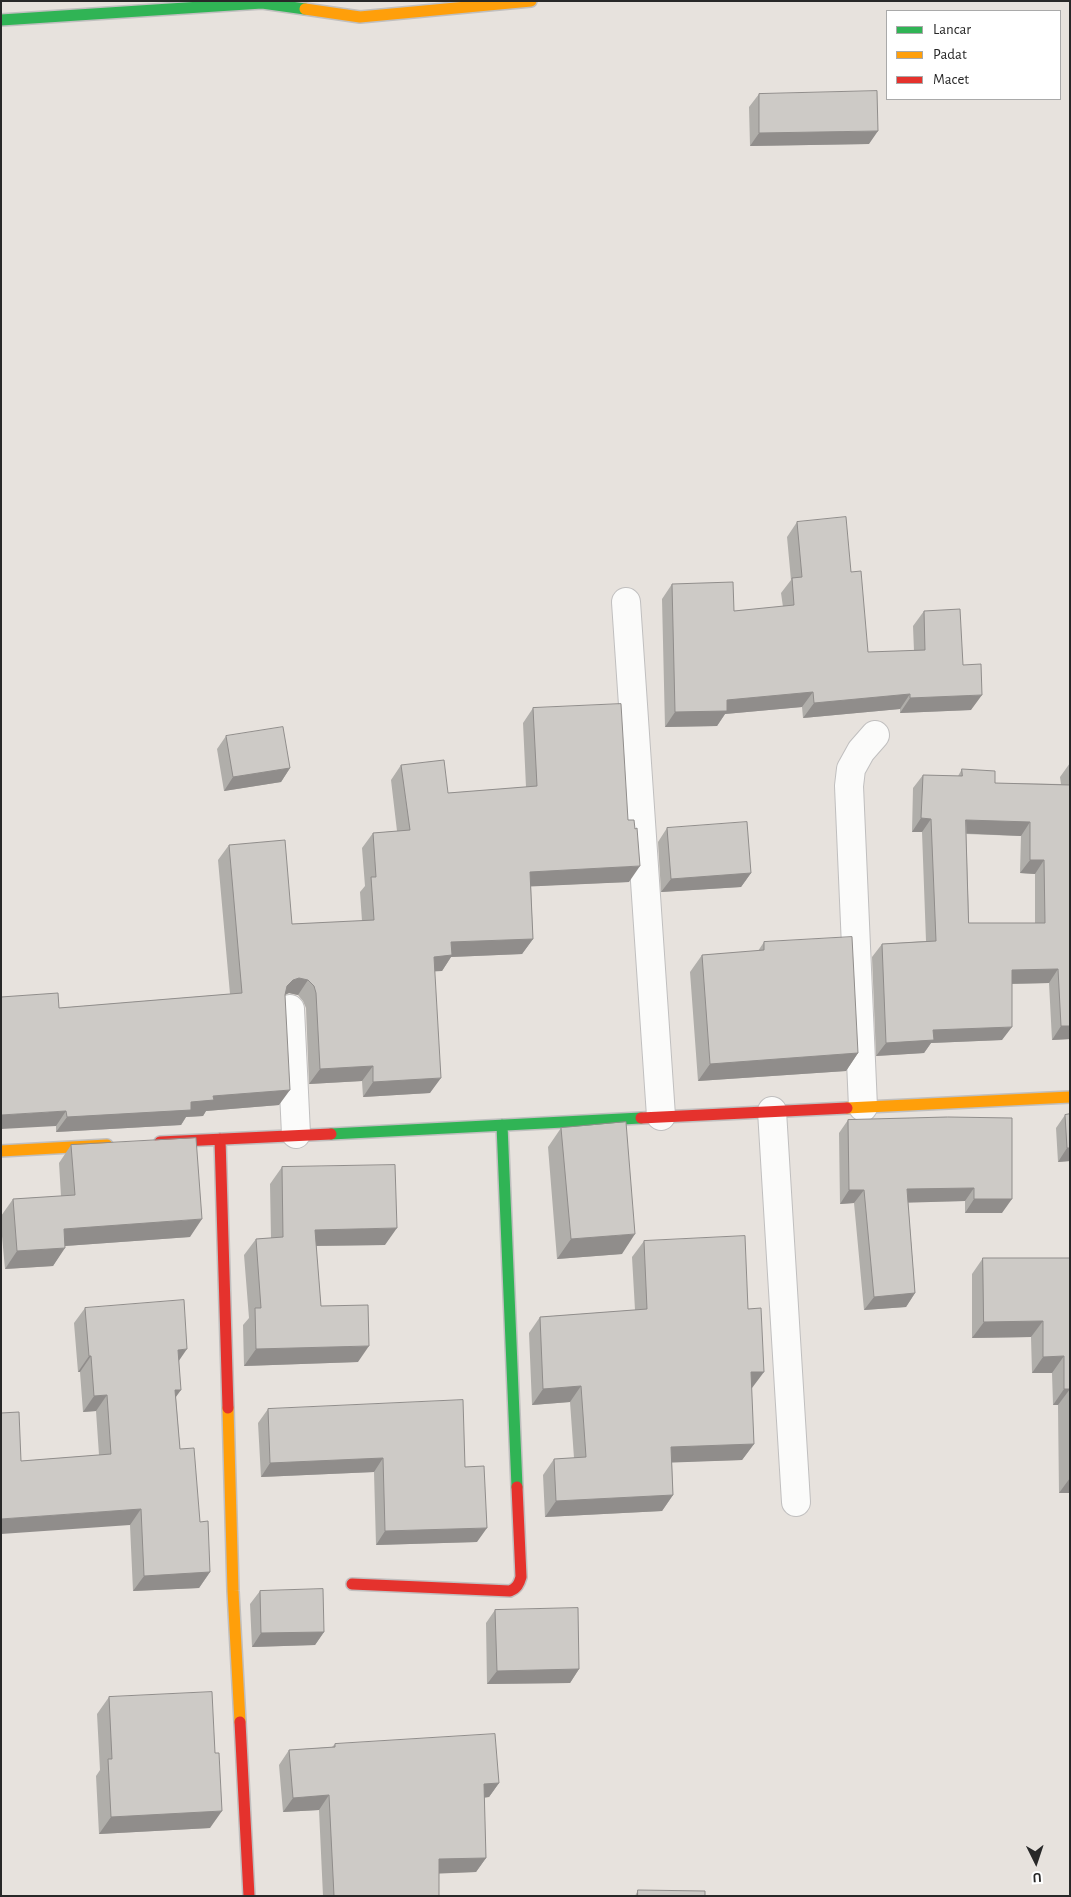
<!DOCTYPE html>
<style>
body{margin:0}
#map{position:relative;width:1071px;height:1897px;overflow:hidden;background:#e7e2dd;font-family:"Alegreya Sans",sans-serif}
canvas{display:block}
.frame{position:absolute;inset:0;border:2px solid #282828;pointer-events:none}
.legend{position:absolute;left:886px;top:10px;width:175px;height:90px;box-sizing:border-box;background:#fff;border:1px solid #a9a9a9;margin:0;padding:6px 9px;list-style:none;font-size:15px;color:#282828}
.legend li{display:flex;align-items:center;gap:10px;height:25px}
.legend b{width:25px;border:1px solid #a9a9a9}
.north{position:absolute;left:1011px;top:1837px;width:50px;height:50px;-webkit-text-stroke:4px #fff;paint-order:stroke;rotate:176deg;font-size:14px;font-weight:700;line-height:20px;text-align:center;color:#282828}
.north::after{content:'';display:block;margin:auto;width:18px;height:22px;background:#282828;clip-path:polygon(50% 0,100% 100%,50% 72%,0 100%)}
</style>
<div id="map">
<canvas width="1071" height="1897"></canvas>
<div class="frame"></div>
<ul class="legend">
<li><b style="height:6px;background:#30b455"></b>Lancar</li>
<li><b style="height:6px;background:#ff9f0a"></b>Padat</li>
<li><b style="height:6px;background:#e5322d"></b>Macet</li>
</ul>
<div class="north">U</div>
</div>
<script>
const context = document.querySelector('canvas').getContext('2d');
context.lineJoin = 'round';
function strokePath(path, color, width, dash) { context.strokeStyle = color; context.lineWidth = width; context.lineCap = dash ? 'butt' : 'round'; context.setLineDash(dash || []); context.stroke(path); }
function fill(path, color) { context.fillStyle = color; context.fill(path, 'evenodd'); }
const street = new Path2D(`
 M 626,602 L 661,1116
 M 290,1009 L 296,1134
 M 863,1107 L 849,786 L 851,769 L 861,751 L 875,735
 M 772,1111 L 796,1502`);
const fast = new Path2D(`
 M 1,20 L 262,3 L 305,9
 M 502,1125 L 517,1487
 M 331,1134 L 641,1118`);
const slow = new Path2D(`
 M 305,9 L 360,17 L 531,1
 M 847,1108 L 1070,1097
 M 1,1151 L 107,1145
 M 228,1408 L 233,1591 L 240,1722`);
const jam = new Path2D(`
 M 641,1118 L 847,1108
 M 220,1139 L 228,1408
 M 160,1142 L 331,1134
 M 352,1584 L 510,1591 C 517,1588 519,1584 521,1577 L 517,1487
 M 240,1722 L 249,1896`);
strokePath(street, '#c0bfbf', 30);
strokePath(fast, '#c0bfbf', 14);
strokePath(slow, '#c0bfbf', 14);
strokePath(jam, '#c0bfbf', 14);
strokePath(street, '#fbfbfa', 28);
strokePath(fast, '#30b455', 11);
strokePath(slow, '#ff9f0a', 11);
strokePath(jam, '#e5322d', 11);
fill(new Path2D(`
 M 759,94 L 869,144 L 750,146 L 749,107 Z
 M 797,522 L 851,572 L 868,652 L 914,651 L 913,626 L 924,611 L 963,665 L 971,710 L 900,713 L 900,709 L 803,718 L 802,707 L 725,714 L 717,726 L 665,727 L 662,599 L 672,584 L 734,611 L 783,607 L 781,593 L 791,580 L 787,537 Z
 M 533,708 L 629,882 L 531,886 L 533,939 L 522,954 L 451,957 L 442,971 L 435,971 L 430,1093 L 363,1097 L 362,1081 L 309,1084 L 306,1008 L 303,1001 L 298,995 L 289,993 L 285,995 L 279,1105 L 206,1111 L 203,1116 L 186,1117 L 181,1125 L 56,1132 L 56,1126 L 59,1008 L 230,994 L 218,860 L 229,845 L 292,924 L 362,921 L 360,892 L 365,886 L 362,848 L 373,833 L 397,831 L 391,780 L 401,765 L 448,793 L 526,787 L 523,723 Z
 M 226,736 L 290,768 L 281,782 L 224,791 L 217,749 Z
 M 1070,763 L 1070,1039 L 1052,1040 L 1049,983 L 1012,984 L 1002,1040 L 931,1043 L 924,1053 L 876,1056 L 872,957 L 882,944 L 926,941 L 922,832 L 912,832 L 913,788 L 923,775 L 958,776 L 962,769 L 995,783 L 1061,784 L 1060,777 ZM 966,834 L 1021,836 L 1020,873 L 1035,874 L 1035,923 L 969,923 Z
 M 667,828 L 751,873 L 741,887 L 661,892 L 658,842 Z
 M 764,942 L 858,1053 L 846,1071 L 698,1081 L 690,972 L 702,955 L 758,951 Z
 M 1070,1114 L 1070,1161 L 1058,1162 L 1056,1128 L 1065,1115 Z
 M 948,1117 L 1002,1213 L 965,1213 L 965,1201 L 908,1202 L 915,1293 L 906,1307 L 864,1310 L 854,1203 L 840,1204 L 839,1133 L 848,1120 Z
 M 561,1128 L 622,1254 L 557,1259 L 548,1147 Z
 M 71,1145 L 190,1237 L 65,1246 L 53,1266 L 5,1269 L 1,1225 L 1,1216 L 13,1199 L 61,1196 L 59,1163 Z
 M 282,1167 L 385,1245 L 316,1246 L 321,1306 L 358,1362 L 244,1366 L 243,1325 L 249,1318 L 244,1255 L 256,1239 L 271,1238 L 270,1184 Z
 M 644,1241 L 752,1388 L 751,1388 L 754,1444 L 742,1460 L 672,1462 L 673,1495 L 662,1511 L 545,1517 L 543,1475 L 554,1459 L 574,1458 L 570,1402 L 532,1405 L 529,1333 L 540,1317 L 635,1310 L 632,1257 Z
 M 983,1258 L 1070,1258 L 1070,1493 L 1059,1493 L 1058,1405 L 1053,1405 L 1052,1373 L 1032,1373 L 1031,1337 L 972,1338 L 972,1274 Z
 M 85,1308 L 179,1360 L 176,1398 L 180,1449 L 200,1522 L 210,1572 L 199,1588 L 133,1591 L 130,1525 L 21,1461 L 99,1455 L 96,1411 L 83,1412 L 80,1372 L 78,1372 L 74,1323 Z
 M 268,1409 L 465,1467 L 477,1542 L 376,1545 L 374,1472 L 261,1477 L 258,1423 Z
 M 260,1591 L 324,1632 L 315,1645 L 252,1647 L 250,1604 Z
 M 495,1610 L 579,1669 L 570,1683 L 487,1684 L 486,1623 Z
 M 109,1697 L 215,1753 L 210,1828 L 99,1834 L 96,1776 L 100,1770 L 97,1714 Z
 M 335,1744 L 499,1783 L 489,1797 L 484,1798 L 486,1858 L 476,1872 L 439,1873 L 439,1896 L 323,1896 L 319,1810 L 283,1812 L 279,1765 L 289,1750 L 332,1747 Z
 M 638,1890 L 705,1896 L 635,1896 Z`), '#b0aeaa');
fill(new Path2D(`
 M 878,131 L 869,144 L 750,146 L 759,133 Z
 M 813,692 L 802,707 L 725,714 L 717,726 L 665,727 L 675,712 L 727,700 Z
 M 910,694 L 900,709 L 803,718 L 814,703 Z
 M 982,695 L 971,710 L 900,713 L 910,698 Z
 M 290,768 L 281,782 L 224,791 L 233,777 Z
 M 921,818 L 931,819 L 922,832 L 912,832 Z
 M 966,820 L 1030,822 L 1021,836 L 956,833 Z
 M 1030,860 L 1044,860 L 1035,874 L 1020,873 Z
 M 640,866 L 629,882 L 519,887 L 530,872 Z
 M 751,873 L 741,887 L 661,892 L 671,879 Z
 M 533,939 L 522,954 L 451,957 L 442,971 L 424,972 L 434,957 L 451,942 Z
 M 1058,969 L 1049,983 L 1002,984 L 1012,970 Z
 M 299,978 L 308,980 L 298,995 L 289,993 L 282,996 L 287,986 L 293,980 Z
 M 1061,1026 L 1070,1026 L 1070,1039 L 1052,1040 Z
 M 1012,1027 L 1002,1040 L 931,1043 L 924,1053 L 876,1056 L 886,1043 L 933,1030 Z
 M 858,1053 L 846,1071 L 698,1081 L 710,1064 Z
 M 373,1066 L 362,1081 L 309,1084 L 320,1069 Z
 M 441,1078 L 430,1093 L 363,1097 L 373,1082 Z
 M 290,1090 L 279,1105 L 206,1111 L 203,1116 L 186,1117 L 181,1125 L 56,1132 L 67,1117 L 191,1102 L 213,1096 Z
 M 66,1111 L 56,1126 L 1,1129 L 1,1115 Z
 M 1067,1148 L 1070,1148 L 1070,1161 L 1058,1162 Z
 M 974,1188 L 965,1201 L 897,1203 L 907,1189 Z
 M 849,1190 L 864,1190 L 854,1203 L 840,1204 Z
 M 974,1199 L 1012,1199 L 1002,1213 L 965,1213 Z
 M 202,1219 L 190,1237 L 51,1247 L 64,1229 Z
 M 397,1228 L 385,1245 L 304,1246 L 315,1230 Z
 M 635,1234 L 622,1254 L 557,1259 L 571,1239 Z
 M 65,1248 L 53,1266 L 5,1269 L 17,1251 Z
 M 915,1293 L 906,1307 L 864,1310 L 874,1297 Z
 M 1043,1321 L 1031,1337 L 972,1338 L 984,1322 Z
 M 369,1346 L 358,1362 L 244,1366 L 256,1349 Z
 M 187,1349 L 176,1365 L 178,1350 Z
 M 89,1356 L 91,1356 L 80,1372 L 78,1372 Z
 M 1064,1356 L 1052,1373 L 1032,1373 L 1043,1357 Z
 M 751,1372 L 764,1372 L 752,1388 L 740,1388 Z
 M 581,1386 L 570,1402 L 532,1405 L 543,1389 Z
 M 1064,1389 L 1070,1389 L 1058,1405 L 1053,1405 Z
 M 175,1390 L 181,1390 L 170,1405 Z
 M 107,1395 L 96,1411 L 83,1412 L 94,1396 Z
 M 754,1444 L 742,1460 L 660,1463 L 671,1447 Z
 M 383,1458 L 374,1472 L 261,1477 L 270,1463 Z
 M 1070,1478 L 1070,1493 L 1059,1493 Z
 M 673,1495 L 662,1511 L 545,1517 L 556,1501 Z
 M 141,1509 L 130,1525 L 1,1534 L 1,1519 Z
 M 487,1528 L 477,1542 L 376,1545 L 385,1531 Z
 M 210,1572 L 199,1588 L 133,1591 L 144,1576 Z
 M 324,1632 L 315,1645 L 252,1647 L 261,1633 Z
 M 579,1669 L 570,1683 L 487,1684 L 497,1671 Z
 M 499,1783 L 489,1797 L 474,1798 L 484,1784 Z
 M 329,1795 L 319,1810 L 283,1812 L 293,1798 Z
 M 222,1811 L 210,1828 L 99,1834 L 111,1817 Z
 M 486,1858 L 476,1872 L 429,1874 L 439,1859 Z`), '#908d8b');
const building = new Path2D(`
 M 877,91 L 878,131 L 759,133 L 759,94 Z
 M 846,517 L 851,572 L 861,571 L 868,652 L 925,650 L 924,611 L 960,609 L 963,665 L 981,664 L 982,695 L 910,698 L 910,694 L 814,703 L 813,692 L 727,700 L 727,711 L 675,712 L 672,584 L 733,582 L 734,611 L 794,605 L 792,578 L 802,577 L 797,522 Z
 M 621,704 L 628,820 L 634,820 L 635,829 L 637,828 L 640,866 L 530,872 L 533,939 L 451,942 L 452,955 L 434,957 L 441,1078 L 373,1082 L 373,1066 L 320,1069 L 316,993 L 314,986 L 308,980 L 299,978 L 293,980 L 287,986 L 285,995 L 290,1090 L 213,1096 L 214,1100 L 191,1102 L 191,1110 L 67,1117 L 66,1111 L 1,1115 L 1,997 L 58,993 L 59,1008 L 242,993 L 229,845 L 285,840 L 292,924 L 374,920 L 371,877 L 376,877 L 373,833 L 410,830 L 401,765 L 444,760 L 448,793 L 537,786 L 533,708 Z
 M 283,727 L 290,768 L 233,777 L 226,736 Z
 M 962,769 L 995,771 L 995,783 L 1070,785 L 1070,1026 L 1061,1026 L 1058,969 L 1012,970 L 1012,1027 L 933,1030 L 934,1040 L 886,1043 L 882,944 L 936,941 L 931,819 L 921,818 L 923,775 L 962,776 ZM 966,820 L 1030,822 L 1030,860 L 1044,860 L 1045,923 L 969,923 Z
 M 747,822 L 751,873 L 671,879 L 667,828 Z
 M 852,937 L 858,1053 L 710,1064 L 702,955 L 764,950 L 764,942 Z
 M 1070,1114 L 1070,1148 L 1067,1148 L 1065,1115 Z
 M 948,1117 L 1012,1118 L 1012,1199 L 974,1199 L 974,1188 L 907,1189 L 915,1293 L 874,1297 L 864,1190 L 849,1190 L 848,1120 Z
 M 626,1122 L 635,1234 L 571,1239 L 561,1128 Z
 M 196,1138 L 202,1219 L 64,1229 L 65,1248 L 17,1251 L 13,1199 L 75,1195 L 71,1145 Z
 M 395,1165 L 397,1228 L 315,1230 L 321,1306 L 368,1305 L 369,1346 L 256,1349 L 255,1308 L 261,1308 L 256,1239 L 283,1237 L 282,1167 Z
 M 745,1236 L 748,1309 L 761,1308 L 764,1372 L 751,1372 L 754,1444 L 671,1447 L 673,1495 L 556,1501 L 554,1459 L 586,1457 L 581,1386 L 543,1389 L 540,1317 L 647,1309 L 644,1241 Z
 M 983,1258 L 1070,1258 L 1070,1401 L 1070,1389 L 1064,1389 L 1064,1356 L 1043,1357 L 1043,1321 L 984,1322 Z
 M 184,1300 L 187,1349 L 178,1350 L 181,1390 L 175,1390 L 180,1449 L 194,1448 L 200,1522 L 208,1521 L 210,1572 L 144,1576 L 141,1509 L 1,1519 L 1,1413 L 19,1412 L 21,1461 L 111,1454 L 107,1395 L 94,1396 L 91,1356 L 89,1356 L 85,1308 Z
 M 463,1400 L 465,1467 L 484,1466 L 487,1528 L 385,1531 L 383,1458 L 270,1463 L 268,1409 Z
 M 323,1589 L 324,1632 L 261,1633 L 260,1591 Z
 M 578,1608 L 579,1669 L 497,1671 L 495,1610 Z
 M 212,1692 L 215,1753 L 219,1753 L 222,1811 L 111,1817 L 108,1759 L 112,1759 L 109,1697 Z
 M 495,1734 L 499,1783 L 484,1784 L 486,1858 L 439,1859 L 439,1896 L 334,1896 L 329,1795 L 293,1798 L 289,1750 L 335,1747 L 335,1744 Z
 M 638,1890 L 705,1891 L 705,1896 L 638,1896 Z`);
fill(building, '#cdcac6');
strokePath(building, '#908d8b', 1);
</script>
